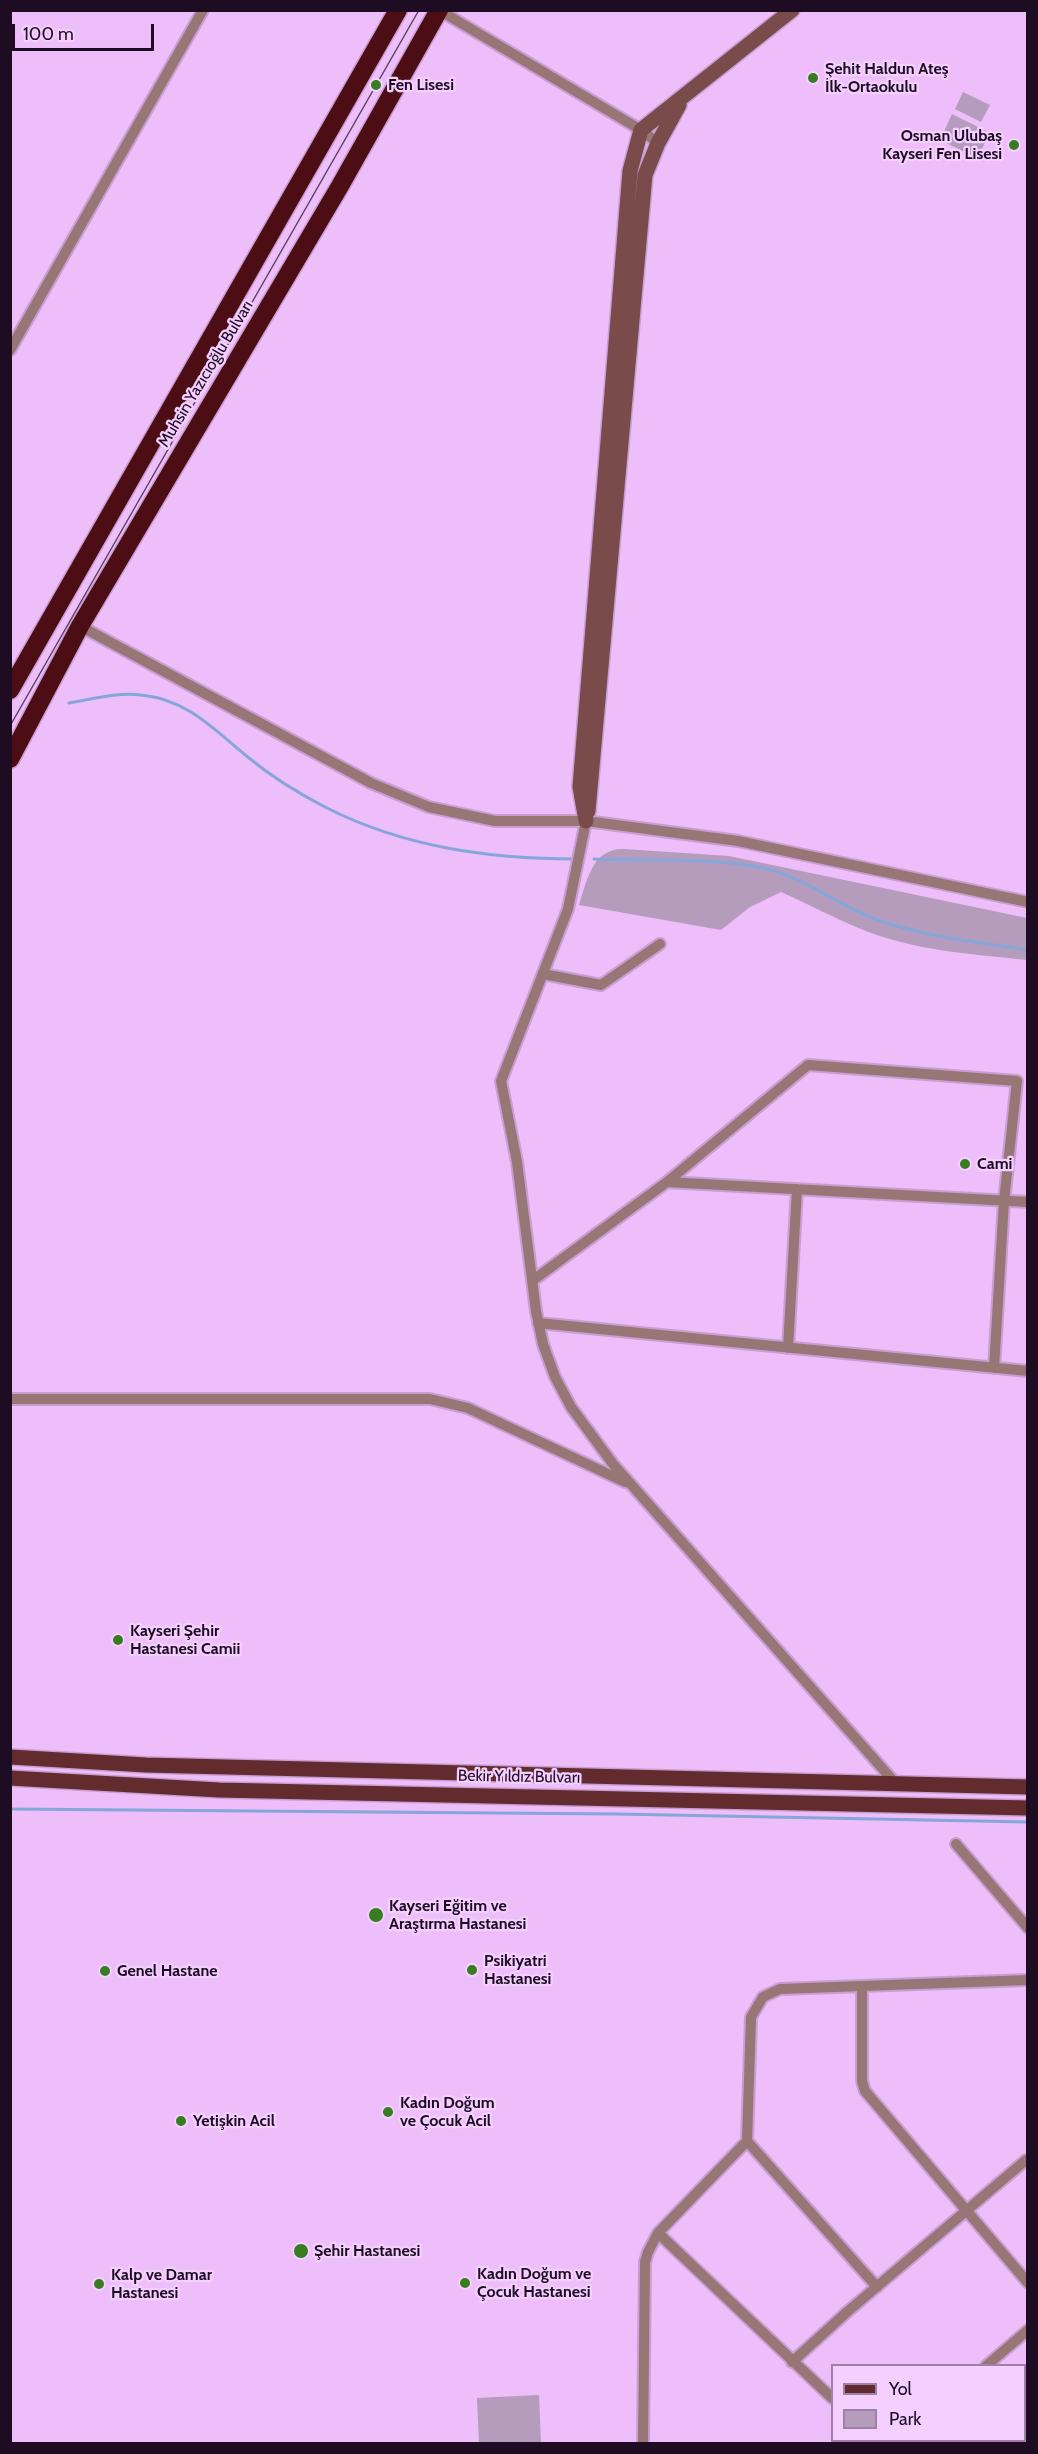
<!DOCTYPE html>
<meta charset="utf-8">
<style>
body{margin:0}
#map{position:relative;width:1038px;height:2454px;overflow:hidden;background:#edbef9;font-family:Cabin,sans-serif}
canvas{display:block}
.frame{position:absolute;inset:0;border:12px solid #1e0d22;pointer-events:none}
.legend{position:absolute;left:831px;top:2364px;width:195px;height:78px;box-sizing:border-box;background:#f5cfff;border:2px solid #9f81a7;margin:0;padding:8px 10px;list-style:none;font-size:18px;color:#1e0d22}
.legend li{display:flex;align-items:center;gap:12px;height:30px}
.legend b{width:30px;border:2px solid #9f81a7}
.scale{position:absolute;left:12px;top:24px;width:142px;height:27px;box-sizing:border-box;border:3px solid #1e0d22;border-top:0;padding-left:8px;font-size:18px;line-height:21px;white-space:nowrap;color:#1e0d22;-webkit-text-stroke:4px #f5cfff;paint-order:stroke}
</style>
<div id="map">
<canvas width="1038" height="2454"></canvas>
<div class="frame"></div>
<ul class="legend">
<li><b style="height:8px;background:#622b2e"></b>Yol</li>
<li><b style="height:16px;background:#b59bbc"></b>Park</li>
</ul>
<div class="scale">100 m</div>
</div>
<script>
const context = document.querySelector('canvas').getContext('2d');
context.lineJoin = 'round';
function fill(path, color) { context.fillStyle = color; context.fill(path, 'evenodd'); }
function strokePath(path, color, width, dash) { context.strokeStyle = color; context.lineWidth = width; context.lineCap = dash ? 'butt' : 'round'; context.setLineDash(dash || []); context.stroke(path); }
function drawText(font, color, halo, rows, align = 'center') {
  context.font = font + ' Cabin,sans-serif'; context.lineWidth = 4.5; context.setLineDash([]); context.textBaseline = 'middle'; context.strokeStyle = halo; context.fillStyle = color; for (const [text, x, y, turn = 0] of rows) {
    context.save(); context.translate(x, y); context.rotate((+turn || 0) * Math.PI / 180); context.textAlign = isNaN(turn) ? turn : align; if (halo) context.strokeText(text, 0, 0); context.fillText(text, 0, 0); context.restore();
  }
}
fill(new Path2D(`
 M 963,92 L 990,105 L 981,122 L 955,109 Z
 M 952,114 L 990,133 L 977,158 L 940,140 Z
 M 624,849 L 729,856 L 1027,918 L 1027,960 C 971,954 915,951 861,929 C 834,918 808,904 781,892 L 750,907 L 721,930 L 579,905 C 587,881 592,848 624,849 Z
 M 539,2395 L 541,2443 L 479,2443 L 477,2398 Z`), '#b59bbc');
strokePath(new Path2D(`
 M 69,703 C 93,699 118,692 141,695 C 189,700 214,730 249,758 C 272,777 298,793 325,807 C 403,847 489,859 576,859
 M 594,859 C 646,861 718,857 768,869 C 806,879 838,905 875,919 C 924,937 977,942 1028,950
 M 10,1809 L 617,1814 L 1028,1822`), '#85a6d9', 3);
const street = new Path2D(`
 M 439,10 L 641,130 L 658,143
 M 10,350 L 203,10
 M 80,626 L 371,783 L 429,807 L 495,821 L 586,821 L 738,841 L 1028,902
 M 586,821 L 568,909 L 501,1081 L 517,1162 L 536,1311 L 543,1344 L 555,1377 L 571,1407 L 613,1464 L 897,1785
 M 543,974 L 601,985 L 660,944
 M 667,1182 L 1028,1202
 M 532,1281 L 667,1182 L 808,1065 L 1017,1081 L 1004,1201 L 994,1368
 M 538,1323 L 1028,1371
 M 788,1348 L 797,1189
 M 10,1399 L 430,1399 L 468,1408 L 625,1482
 M 956,1844 L 1028,1928
 M 862,1986 L 862,2081 L 865,2091 L 1028,2283
 M 747,2141 L 877,2287
 M 658,2233 L 832,2398
 M 792,2362 L 847,2312 L 1026,2160
 M 986,2366 L 1028,2330
 M 880,2440 L 883,2444
 M 643,2444 L 645,2262 L 648,2252 L 658,2233 L 747,2141 L 751,2017 L 763,1997 L 780,1989 L 1028,1980
 M 896,2444 L 900,2440`);
const secondary = new Path2D(`
 M 588,811 L 645,175 L 658,143 L 679,105
 M 586,821 L 580,787 L 630,171 L 641,130 L 792,10`);
const primary = new Path2D(`
 M 10,1757 L 146,1765 L 1028,1787
 M 10,1778 L 219,1790 L 1028,1808`);
const highway = new Path2D(`
 M 10,690 L 398,10
 M 10,759 L 80,626 L 340,186 L 439,10`);
strokePath(street, '#c89ed2', 14);
strokePath(secondary, '#c89ed2', 18);
strokePath(primary, '#c89ed2', 18);
strokePath(highway, '#c89ed2', 21);
strokePath(street, '#987676', 10);
strokePath(secondary, '#7a4b4b', 15);
strokePath(primary, '#622b2e', 15);
strokePath(highway, '#4d0d15', 18);
strokePath(new Path2D(`
 M 10,726 L 419,10`), '#5d4364', 1.5);
for (const [x, y, r, color] of [
 [813,78,6,"#377c1f"],
 [376,85,6,"#377c1f"],
 [1014,145,6,"#377c1f"],
 [965,1164,6,"#377c1f"],
 [118,1640,6,"#377c1f"],
 [376,1915,8,"#377c1f"],
 [472,1970,6,"#377c1f"],
 [105,1971,6,"#377c1f"],
 [388,2112,6,"#377c1f"],
 [181,2121,6,"#377c1f"],
 [301,2251,8,"#377c1f"],
 [465,2283,6,"#377c1f"],
 [99,2284,6,"#377c1f"]
]) { const dot = new Path2D(); dot.arc(x, y, r, 0, 2 * Math.PI); context.fillStyle = color; context.fill(dot); strokePath(dot, '#f5cfff', 2); }
drawText('bold 16px', '#1e0d22', '#f5cfff', [
 ["Şehit Haldun Ateş",825,69],
 ["İlk-Ortaokulu",825,87],
 ["Fen Lisesi",388,85],
 ["Osman Ulubaş",1002,136,"right"],
 ["Kayseri Fen Lisesi",1002,154,"right"],
 ["Cami",977,1164],
 ["Kayseri Şehir",130,1631],
 ["Hastanesi Camii",130,1649],
 ["Kayseri Eğitim ve",389,1906],
 ["Araştırma Hastanesi",389,1924],
 ["Psikiyatri",484,1961],
 ["Hastanesi",484,1979],
 ["Genel Hastane",117,1971],
 ["Kadın Doğum",400,2103],
 ["ve Çocuk Acil",400,2121],
 ["Yetişkin Acil",193,2121],
 ["Şehir Hastanesi",314,2251],
 ["Kadın Doğum ve",477,2274],
 ["Çocuk Hastanesi",477,2292],
 ["Kalp ve Damar",111,2275],
 ["Hastanesi",111,2293]
], 'left');
drawText('16px', '#1e0d22', '#f5cfff', [
 ["Muhsin Yazıcıoğlu Bulvarı",206,374,-59],
 ["Bekir Yıldız Bulvarı",519,1777,1]
]);
</script>
